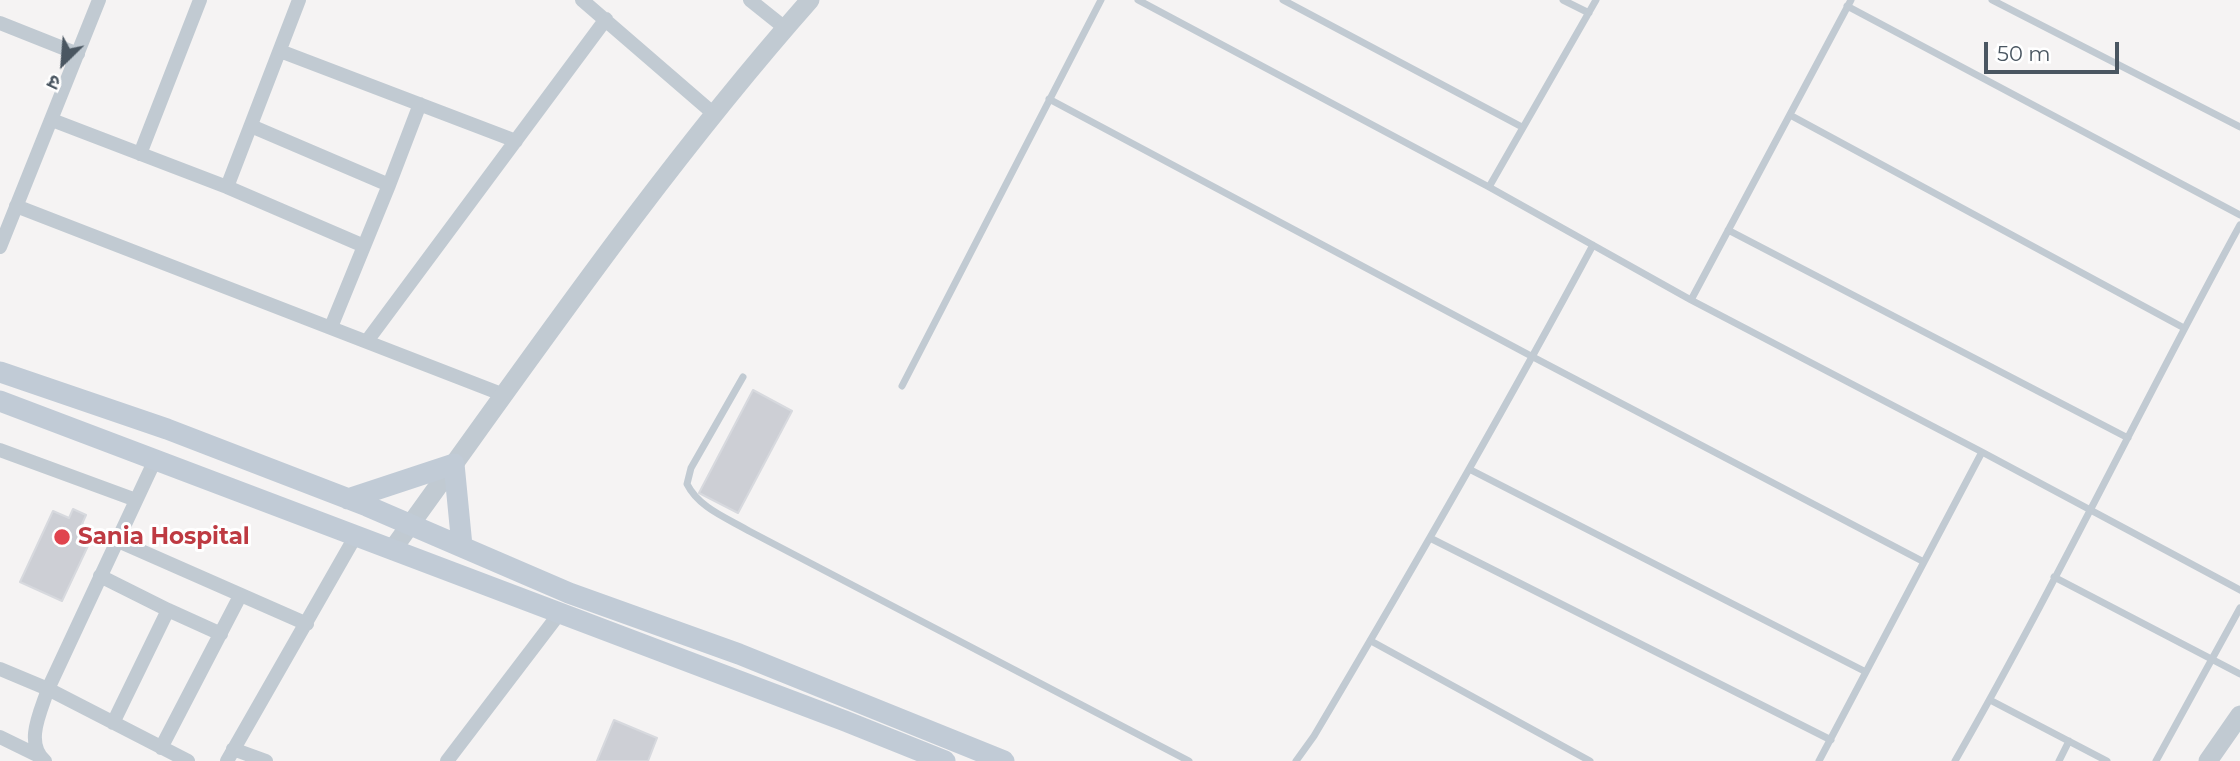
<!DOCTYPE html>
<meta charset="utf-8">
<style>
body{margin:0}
#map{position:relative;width:2240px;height:761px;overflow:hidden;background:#f5f3f3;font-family:Montserrat,"Noto Sans Devanagari",sans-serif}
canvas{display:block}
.north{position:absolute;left:28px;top:28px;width:70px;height:70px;-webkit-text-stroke:5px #fff;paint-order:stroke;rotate:205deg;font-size:19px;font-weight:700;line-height:28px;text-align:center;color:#4a5661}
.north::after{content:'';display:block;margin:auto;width:24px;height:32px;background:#4a5661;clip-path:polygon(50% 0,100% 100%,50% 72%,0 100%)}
.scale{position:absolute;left:1984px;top:42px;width:135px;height:32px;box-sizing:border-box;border:4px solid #4a5661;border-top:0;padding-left:9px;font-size:21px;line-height:24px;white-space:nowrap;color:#4a5661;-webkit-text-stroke:5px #fff;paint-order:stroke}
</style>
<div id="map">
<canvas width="2240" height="761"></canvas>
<div class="north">उ</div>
<div class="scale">50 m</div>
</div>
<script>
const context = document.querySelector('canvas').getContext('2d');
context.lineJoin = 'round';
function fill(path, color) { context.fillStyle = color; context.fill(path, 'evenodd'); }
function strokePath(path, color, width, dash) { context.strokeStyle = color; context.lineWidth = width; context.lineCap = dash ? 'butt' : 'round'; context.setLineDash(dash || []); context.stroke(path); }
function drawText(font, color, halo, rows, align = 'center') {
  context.font = font + ' Montserrat,sans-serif'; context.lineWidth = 6; context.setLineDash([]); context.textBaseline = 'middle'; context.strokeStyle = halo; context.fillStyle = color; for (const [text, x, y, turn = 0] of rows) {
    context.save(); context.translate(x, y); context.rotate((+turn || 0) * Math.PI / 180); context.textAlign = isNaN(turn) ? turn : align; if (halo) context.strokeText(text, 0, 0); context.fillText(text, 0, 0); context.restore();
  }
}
const building = new Path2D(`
 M 753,390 L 792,411 L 738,513 L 699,493 Z
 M 73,509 L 86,515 L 82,524 L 95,531 L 62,601 L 20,582 L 53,511 L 69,518 Z
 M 614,720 L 657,738 L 648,761 L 597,761 Z`);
fill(building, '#cdcfd5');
strokePath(building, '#d7d9de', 2);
strokePath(new Path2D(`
 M 1138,0 L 1489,187 L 1691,300 L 1982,452 L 2240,590
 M 1283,0 L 1522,127
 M 1563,0 L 1589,13
 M 1992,0 L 2240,127
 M 1847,6 L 2240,215
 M 1049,99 L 1533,357 L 1924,562
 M 1790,115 L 2184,328
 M 1489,187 L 1596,0
 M 1728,230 L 2128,438
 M 1691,300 L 1851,0
 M 743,377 L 691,468 L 687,484 C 699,508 727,518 749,531 L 1189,761
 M 902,386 L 1101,0
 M 1469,469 L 1866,672
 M 1430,538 L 1831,740
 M 2054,577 L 2240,674
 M 1371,641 L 1590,761
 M 1990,700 L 2107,761
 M 1296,761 L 1314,736 C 1410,574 1504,411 1593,245
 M 1819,761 L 1982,452
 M 1955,761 C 2056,585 2143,402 2240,225
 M 2059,761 L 2069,741
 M 2156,761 L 2240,608`), '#c1cad2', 7);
strokePath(new Path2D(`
 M 582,0 L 714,114
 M 750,0 L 785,28
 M 0,23 L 78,54
 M 280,51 L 516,141
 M 52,120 L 227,187 L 364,246
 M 251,126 L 389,185
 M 140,154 L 200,0
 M 227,187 L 299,0
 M 16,206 L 504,395
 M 0,247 L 99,0
 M 331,327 L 389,185 L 420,104
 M 367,341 L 606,19
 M 0,450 L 136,500
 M 116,540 L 307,624
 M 100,576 L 168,610 L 221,634
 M 0,669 L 48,689 L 188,761
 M 113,723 L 168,610
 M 0,737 L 41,757
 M 161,748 L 240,596
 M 233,749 L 266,761
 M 45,761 C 24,743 41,711 48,689 L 155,460
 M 227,761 L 355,537
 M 447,761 L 559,614`), '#c1cad2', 14);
strokePath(new Path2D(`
 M 392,550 C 527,364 658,172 810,0
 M 2208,761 L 2240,715`), '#c1cad2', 19);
strokePath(new Path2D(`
 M 0,372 L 167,429 L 367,506 L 569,593 L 739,654 L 1004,761
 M 0,401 L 845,721 L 945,761
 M 348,499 L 454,464 L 462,546`), '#c1cbd6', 21);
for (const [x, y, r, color] of [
 [62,537,9,"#e0444e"]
]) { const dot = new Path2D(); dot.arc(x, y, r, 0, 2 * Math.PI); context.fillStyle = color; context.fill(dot); strokePath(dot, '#fff', 2.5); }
drawText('bold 23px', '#be3a42', '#fff', [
 ["Sania Hospital",78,537]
], 'left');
</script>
